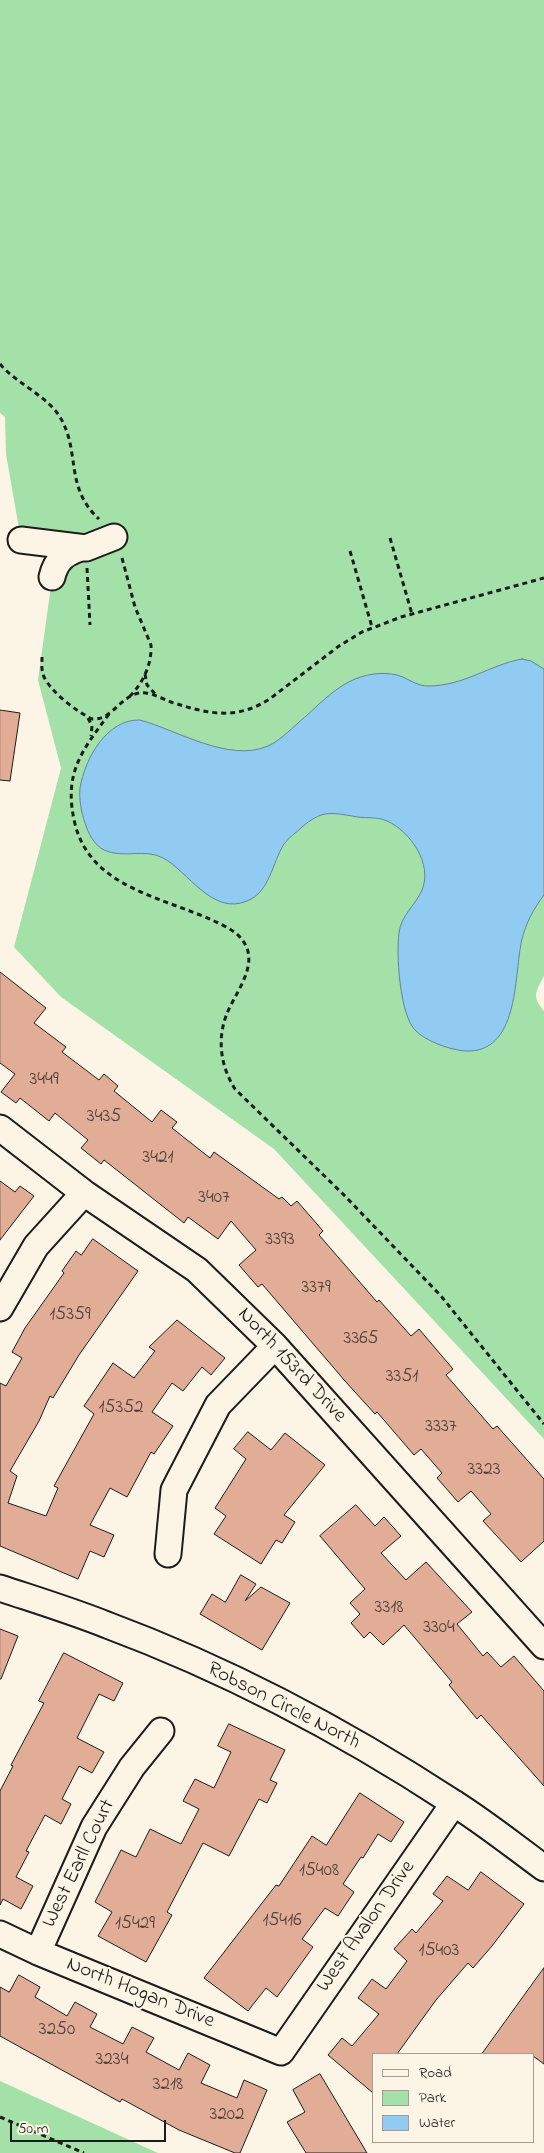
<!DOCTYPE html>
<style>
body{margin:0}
#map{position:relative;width:544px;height:2153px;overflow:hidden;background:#fcf5e5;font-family:"Indie Flower",sans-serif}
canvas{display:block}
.legend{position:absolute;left:372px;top:2053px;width:162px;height:90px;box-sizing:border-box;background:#fcf5e5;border:1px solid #a29e95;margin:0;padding:6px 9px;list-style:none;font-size:15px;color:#1c1c1c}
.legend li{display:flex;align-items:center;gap:10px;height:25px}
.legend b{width:25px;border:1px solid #a29e95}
.scale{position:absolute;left:10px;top:2120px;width:156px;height:22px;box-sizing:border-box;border:2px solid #1c1c1c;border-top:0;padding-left:6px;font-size:15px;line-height:18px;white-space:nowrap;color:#1c1c1c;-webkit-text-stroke:4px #fcf5e5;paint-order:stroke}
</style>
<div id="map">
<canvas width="544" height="2153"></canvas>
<ul class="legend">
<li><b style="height:6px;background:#fcf5e5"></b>Road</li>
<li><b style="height:14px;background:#a3e1a9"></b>Park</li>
<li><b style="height:14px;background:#91cbf1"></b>Water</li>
</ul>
<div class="scale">50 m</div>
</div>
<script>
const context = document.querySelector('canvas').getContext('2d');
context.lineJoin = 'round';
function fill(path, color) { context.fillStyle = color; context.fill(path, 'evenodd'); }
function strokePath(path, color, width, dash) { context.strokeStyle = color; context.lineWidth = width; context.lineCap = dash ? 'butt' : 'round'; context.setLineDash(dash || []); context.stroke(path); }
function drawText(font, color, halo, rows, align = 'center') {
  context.font = font + ' "Indie Flower",sans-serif'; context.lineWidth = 4; context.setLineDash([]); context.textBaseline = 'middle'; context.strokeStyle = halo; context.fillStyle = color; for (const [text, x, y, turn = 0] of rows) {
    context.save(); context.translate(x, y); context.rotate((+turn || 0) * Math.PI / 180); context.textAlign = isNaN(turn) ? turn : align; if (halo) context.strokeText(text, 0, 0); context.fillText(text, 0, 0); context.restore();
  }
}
fill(new Path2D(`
 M 0,0 L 544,0 L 544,976 C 536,992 531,996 544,1011 L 544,1439 L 274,1149 L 61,997 L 14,947 L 61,768 L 38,680 L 53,571 L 47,555 L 21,540 L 6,454 L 5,417 L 0,413 Z
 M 0,2081 L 158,2153 L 0,2153 Z`), '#a3e1a9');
const water = new Path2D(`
 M 522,659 L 531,661 L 544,669 L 544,895 C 534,908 526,923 522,939 C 514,972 520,1049 470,1051 C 454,1052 420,1040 412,1026 C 400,1008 396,955 399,933 C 401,915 415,906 422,890 C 433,864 410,831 387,821 C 376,816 364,819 352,816 C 329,812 321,811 302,827 C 296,833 289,837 284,844 C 272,863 270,892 247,901 C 212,916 188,871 163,858 C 145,848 123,859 104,850 C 94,845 88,833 85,823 C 81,812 79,799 80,788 C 85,758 107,719 140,720 C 177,730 229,763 268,746 C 279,741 289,731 298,723 C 316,708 333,688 355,679 C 370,673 388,671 403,677 C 411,681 419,686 428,686 C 464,686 489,665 522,659 Z`);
fill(water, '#91cbf1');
strokePath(water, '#62859c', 1);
const building = new Path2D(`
 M 0,710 L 20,713 L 10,781 L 0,780 Z
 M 0,972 L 46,1008 L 34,1023 L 66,1047 L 62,1052 L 99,1080 L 104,1074 L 118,1086 L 114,1091 L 152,1122 L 161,1110 L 177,1122 L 172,1128 L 210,1158 L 214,1152 L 279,1199 L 282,1197 L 291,1206 L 297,1201 L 323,1231 L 319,1235 L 377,1302 L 379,1300 L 411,1336 L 419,1329 L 453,1369 L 446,1375 L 493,1429 L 497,1426 L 544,1479 L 544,1541 L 521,1562 L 483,1521 L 491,1514 L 471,1491 L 458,1502 L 437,1478 L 442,1473 L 421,1449 L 414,1455 L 377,1412 L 375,1414 L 345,1381 L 262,1284 L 258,1287 L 239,1265 L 256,1250 L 231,1221 L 218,1239 L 188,1217 L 184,1223 L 104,1160 L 101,1164 L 81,1148 L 88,1140 L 55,1113 L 49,1121 L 20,1098 L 16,1103 L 1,1092 L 15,1074 L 0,1063 Z
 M 0,1181 L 15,1192 L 20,1186 L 34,1196 L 0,1240 Z
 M 93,1239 L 138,1271 L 79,1355 L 53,1398 L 50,1396 L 39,1421 L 10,1471 L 17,1476 L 8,1503 L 46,1516 L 58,1488 L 54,1486 L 94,1414 L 84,1406 L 113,1363 L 134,1378 L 155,1351 L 149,1347 L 177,1320 L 225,1358 L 211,1375 L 202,1367 L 183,1391 L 172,1383 L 152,1412 L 173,1426 L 154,1454 L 151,1452 L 127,1497 L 110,1488 L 90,1525 L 114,1535 L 104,1557 L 90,1551 L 78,1579 L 0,1546 L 0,1383 L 6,1386 L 22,1358 L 12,1352 L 25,1328 L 64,1273 L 62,1271 L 76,1251 L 81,1255 Z
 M 248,1432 L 271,1450 L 285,1433 L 325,1465 L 284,1515 L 295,1522 L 282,1543 L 276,1540 L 261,1564 L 214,1534 L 226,1516 L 215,1508 L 246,1459 L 234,1449 Z
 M 356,1505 L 375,1526 L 384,1517 L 401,1536 L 381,1553 L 406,1580 L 426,1562 L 472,1612 L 457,1624 L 483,1656 L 487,1652 L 501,1667 L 514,1656 L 544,1691 L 544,1786 L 481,1715 L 477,1719 L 449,1685 L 452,1682 L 404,1625 L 383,1645 L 370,1632 L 364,1638 L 351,1623 L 360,1614 L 350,1603 L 365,1589 L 320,1536 Z
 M 241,1575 L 256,1584 L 245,1601 L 261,1587 L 290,1603 L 262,1650 L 200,1614 L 212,1594 L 225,1602 Z
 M 0,1629 L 18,1636 L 1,1679 L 0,1679 Z
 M 64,1653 L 123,1683 L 114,1701 L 99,1694 L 77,1738 L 104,1752 L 92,1773 L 79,1766 L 62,1799 L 71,1804 L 61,1824 L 45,1815 L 26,1851 L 29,1852 L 16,1877 L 33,1886 L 21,1909 L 3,1899 L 0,1905 L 0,1791 L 13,1766 L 11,1765 L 44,1703 L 39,1701 Z
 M 229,1724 L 285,1750 L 270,1780 L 277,1783 L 267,1803 L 259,1799 L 229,1856 L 203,1843 L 167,1912 L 172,1915 L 146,1962 L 98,1936 L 112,1912 L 95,1902 L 121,1850 L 136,1857 L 150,1829 L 181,1844 L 199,1809 L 183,1801 L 195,1779 L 214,1788 L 231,1752 L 218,1746 Z
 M 360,1793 L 404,1822 L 391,1842 L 378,1834 L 363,1858 L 361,1857 L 343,1884 L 354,1892 L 338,1916 L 325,1908 L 302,1939 L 313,1947 L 277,1997 L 266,1988 L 248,2011 L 204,1978 L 276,1885 L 279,1886 L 312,1836 L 326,1845 Z
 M 481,1872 L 524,1904 L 492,1946 L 473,1968 L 468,1963 L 436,2000 L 397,2054 L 373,2054 L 373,2093 L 328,2055 L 342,2038 L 352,2046 L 379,2014 L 358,1998 L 372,1979 L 386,1989 L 407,1961 L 394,1949 L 412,1929 L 416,1933 L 443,1901 L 433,1894 L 447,1876 L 468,1890 Z
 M 544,1968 L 544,2064 L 533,2056 L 533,2054 L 482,2054 Z
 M 19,1975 L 40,1987 L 35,1997 L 67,2016 L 75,2002 L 97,2014 L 90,2027 L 123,2044 L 132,2027 L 154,2038 L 146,2052 L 179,2070 L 188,2053 L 210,2065 L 201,2083 L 237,2098 L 244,2080 L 267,2090 L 240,2153 L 235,2153 L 179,2130 L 122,2099 L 120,2102 L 0,2036 L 0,1987 L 9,1992 Z
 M 320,2074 L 367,2153 L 306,2153 L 287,2122 L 305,2112 L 293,2090 Z`);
fill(building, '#e2ad97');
strokePath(building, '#1c1c1c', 1);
const minor = new Path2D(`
 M 21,540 L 86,548 L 114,537
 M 52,577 C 56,560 65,553 81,548
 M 0,1128 L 84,1193 L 197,1270 L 275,1346 L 544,1646
 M 0,1308 L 36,1246 L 84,1193
 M 168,1554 L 174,1490 L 218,1405 L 275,1346
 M 0,1588 C 36,1600 72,1611 107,1625 C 228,1670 345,1732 452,1802 C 484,1822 514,1846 544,1868
 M 0,1934 L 38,1952 L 281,2052 L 454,1803
 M 38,1952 L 94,1827 L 132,1767 L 161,1731`);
strokePath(minor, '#1c1c1c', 29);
strokePath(new Path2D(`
 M 0,364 C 17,384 46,395 60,417 C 81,452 64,487 99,519
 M 390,538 L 412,614
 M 350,551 L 372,627
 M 122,558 L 135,607 L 151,645 C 152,664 143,683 130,696
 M 87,568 L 90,625
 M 42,657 C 42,663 41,670 44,677 C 52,693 76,711 92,719 C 114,721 122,690 146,693 C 154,694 163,699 171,702 C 208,714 237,721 271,698 L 339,646 L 362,632 L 401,617 L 544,578
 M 145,674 L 147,685 L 155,694
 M 109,714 C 81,752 63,774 75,824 C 91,888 163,897 214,921 C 227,927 240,933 246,946 C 257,969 233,996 226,1016 C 217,1041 221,1067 235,1089 L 344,1195 L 441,1296 L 544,1424
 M 88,718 L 92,726 L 91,736
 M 0,2117 L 84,2153`), '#1c1c1c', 3, [5, 4]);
strokePath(minor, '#fcf5e5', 25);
drawText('19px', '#4e403b', null, [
 ["3449",44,1081],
 ["3435",104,1118],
 ["3421",158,1159],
 ["3407",214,1199],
 ["3393",280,1241],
 ["3379",316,1289],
 ["15359",70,1316],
 ["3365",361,1340],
 ["3351",402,1378],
 ["15352",121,1409],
 ["3337",441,1428],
 ["3323",484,1471],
 ["3318",389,1609],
 ["3304",439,1629],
 ["15408",319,1872],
 ["15416",282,1922],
 ["15429",135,1925],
 ["15403",439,1952],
 ["3250",57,2031],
 ["3234",112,2061],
 ["3218",168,2086],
 ["3202",227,2116]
]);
drawText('21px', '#1c1c1c', '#fcf5e5', [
 ["North 153rd Drive",291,1366,47],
 ["Robson Circle North",283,1707,27],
 ["West Earll Court",80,1864,-64],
 ["West Avalon Drive",367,1927,-55],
 ["North Hogan Drive",140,1994,22]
]);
</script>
